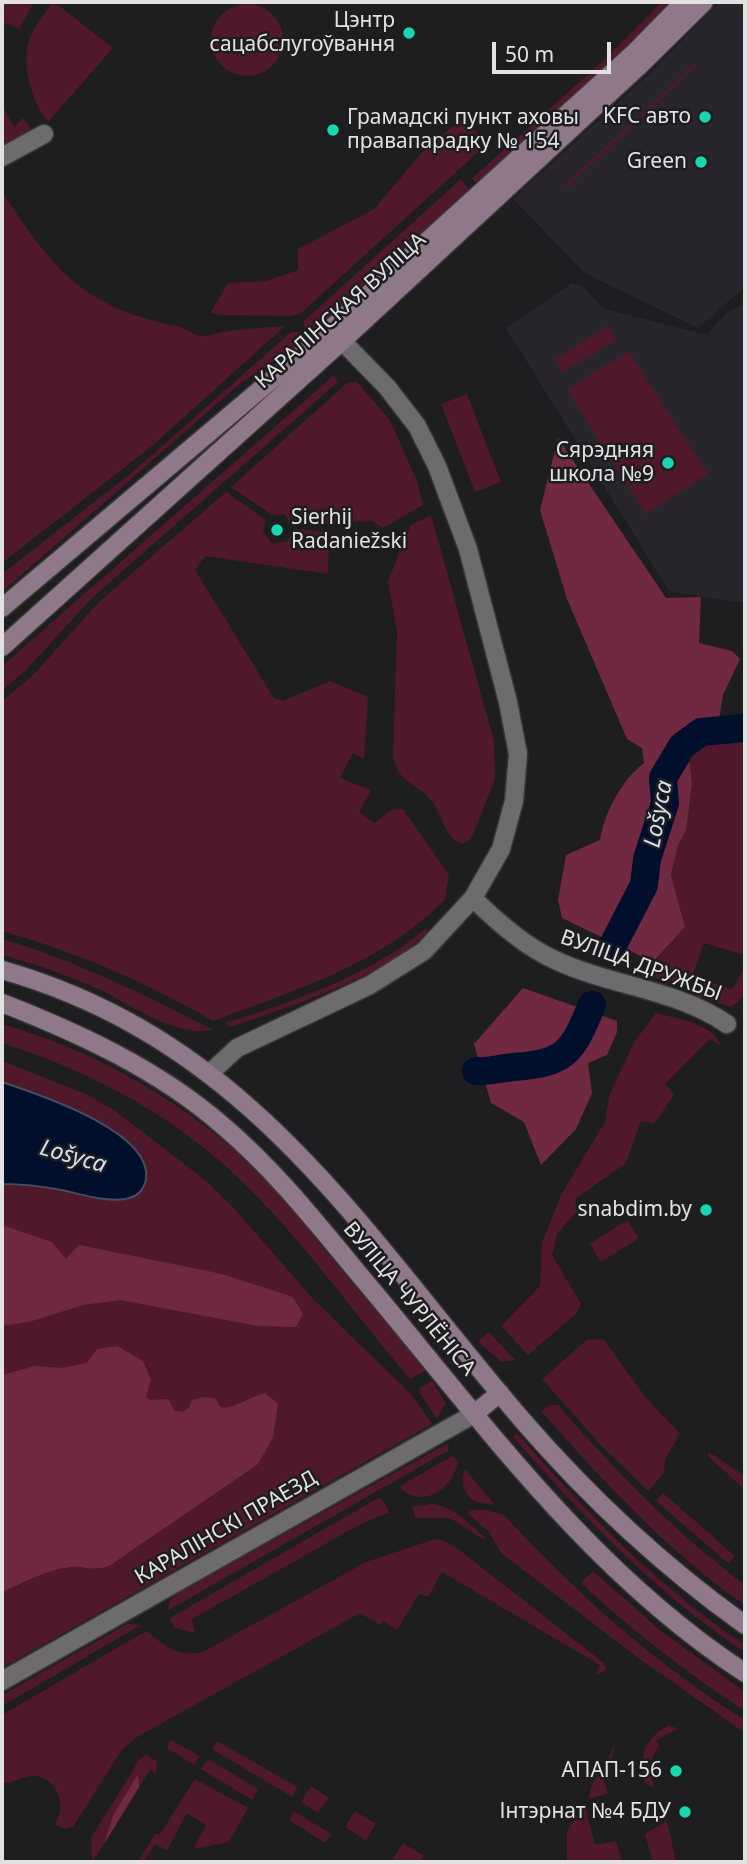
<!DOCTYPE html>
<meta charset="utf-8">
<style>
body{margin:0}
#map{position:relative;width:747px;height:1864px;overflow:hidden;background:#1e1d1f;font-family:"Noto Sans",sans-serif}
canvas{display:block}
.frame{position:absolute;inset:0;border:4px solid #e2e2e3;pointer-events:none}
.scale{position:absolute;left:492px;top:42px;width:119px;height:32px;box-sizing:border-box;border:4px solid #e2e2e3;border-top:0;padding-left:9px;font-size:21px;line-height:24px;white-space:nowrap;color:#e2e2e3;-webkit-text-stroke:5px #1e1d1f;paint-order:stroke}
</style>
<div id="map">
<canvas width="747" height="1864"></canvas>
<div class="frame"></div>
<div class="scale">50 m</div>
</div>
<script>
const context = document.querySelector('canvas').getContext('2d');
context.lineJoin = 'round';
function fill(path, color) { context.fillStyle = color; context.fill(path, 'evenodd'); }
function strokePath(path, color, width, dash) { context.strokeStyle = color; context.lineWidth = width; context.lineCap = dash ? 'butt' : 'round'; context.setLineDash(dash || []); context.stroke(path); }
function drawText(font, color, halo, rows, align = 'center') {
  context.font = font + ' "Noto Sans",sans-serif'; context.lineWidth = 5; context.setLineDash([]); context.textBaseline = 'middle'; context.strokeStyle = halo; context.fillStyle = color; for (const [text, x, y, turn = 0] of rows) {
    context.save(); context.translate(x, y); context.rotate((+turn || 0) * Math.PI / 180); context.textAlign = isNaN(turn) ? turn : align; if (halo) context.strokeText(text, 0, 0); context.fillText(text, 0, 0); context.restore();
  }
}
fill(new Path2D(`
 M 720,2 L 745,2 L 745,287 L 698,328 L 586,274 L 513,199 L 645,78 Z
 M 572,283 L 581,285 L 604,309 L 707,335 L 726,313 L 745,303 L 745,603 L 669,591 L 506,328 Z`), '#29252c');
fill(new Path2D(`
 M 2,2 L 34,2 L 19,29 L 6,23 L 2,30 Z
 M 662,2 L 670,6 L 478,185 L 472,178 L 603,61 Z
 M211 40a36 36 0 1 1 72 0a36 36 0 1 1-72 0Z
 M 51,4 L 58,5 L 113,48 L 48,122 C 32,104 20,60 30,37 C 35,26 44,15 51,4 Z
 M 695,63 L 694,68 L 565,189 L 564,186 Z
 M 2,105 L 14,127 L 23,118 L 30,127 L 26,135 L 2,147 Z
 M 462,119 L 475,119 L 472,127 L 487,144 L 300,314 L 291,316 L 220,315 L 211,312 L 228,283 L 266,281 L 298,270 L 298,249 L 374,209 L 426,148 Z
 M 461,179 L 471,191 L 312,335 L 304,326 L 304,321 Z
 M 2,192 C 53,269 82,307 177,326 C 187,328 196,338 206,336 C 231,329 258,328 285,326 L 152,446 L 2,563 Z
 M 608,326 L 616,340 L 563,372 L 555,359 Z
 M 291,332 L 298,332 L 306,340 L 241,383 L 2,592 L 2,574 L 135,470 Z
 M 628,351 L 708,474 L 646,514 L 567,390 Z
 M 334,375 L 338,382 L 93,597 L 26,670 L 2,691 L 2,666 Z
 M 357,382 L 390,420 L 417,481 L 423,505 L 383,528 L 372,521 L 292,525 L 284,514 L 272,515 L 231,487 L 347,383 Z
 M 467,394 L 501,482 L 475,492 L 441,404 Z
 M 226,492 L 266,520 L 263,532 L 273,544 L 288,541 L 293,529 L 329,532 L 328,574 L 205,556 L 195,570 L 274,698 L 283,701 L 330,681 L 368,697 L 364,759 L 353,753 L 340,778 L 371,790 L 359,812 L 375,823 L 391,810 L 403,809 L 449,875 L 445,900 C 381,964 296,990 213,1021 C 147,982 76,952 2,931 L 2,701 L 33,675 L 99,602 Z
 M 431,515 L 494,741 L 495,779 L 471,839 L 462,844 C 444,837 442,814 431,800 C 415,781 399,785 393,756 L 397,631 L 388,581 L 411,525 Z
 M 745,724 L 745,955 L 704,943 L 688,988 L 653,977 L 652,964 L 685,927 L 671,875 L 678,845 L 686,831 L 692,784 L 688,747 L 718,725 Z
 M 426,928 L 427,933 C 379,979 293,1005 231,1027 L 225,1023 C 293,1002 371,975 426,928 Z
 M 2,939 C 75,960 145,995 213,1030 C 173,1037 133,1005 98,989 C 67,975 35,964 2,955 Z
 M 745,967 L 745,996 L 731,1007 L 696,996 L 702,980 L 732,989 Z
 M 656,1013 C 676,1019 714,1023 721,1046 L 710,1039 L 665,1084 L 674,1095 L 654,1124 L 641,1121 L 626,1163 L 575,1199 L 577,1211 L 557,1234 L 552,1255 L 581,1304 L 576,1314 L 528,1355 L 501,1326 L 540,1286 L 542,1243 L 561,1195 L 605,1122 L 610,1093 L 635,1041 Z
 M 2,1024 C 86,1048 168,1092 234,1150 C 272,1183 302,1222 334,1261 C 364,1298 397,1333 425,1371 L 410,1379 C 353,1312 297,1232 232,1172 C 166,1111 87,1070 2,1043 Z
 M 2,1061 L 86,1094 L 118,1113 L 205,1180 L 233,1207 L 313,1299 L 411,1394 L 432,1424 L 2,1668 Z
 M 627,1220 L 639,1238 L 601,1262 L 590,1244 Z
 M 489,1332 L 515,1360 L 502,1362 L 478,1342 Z
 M 603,1339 L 647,1399 L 680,1434 L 665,1459 L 664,1473 L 648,1491 L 599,1443 L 542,1379 L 587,1340 Z
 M 432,1381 L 446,1403 L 437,1419 L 420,1393 L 420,1388 Z
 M 549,1405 L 558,1405 C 615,1471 675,1532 745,1585 L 745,1605 C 668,1552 603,1481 541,1411 Z
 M 517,1433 C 586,1512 658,1587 745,1645 L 745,1652 C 656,1594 583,1516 513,1437 Z
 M 448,1443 L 449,1450 L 167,1611 L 170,1601 L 178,1593 Z
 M 709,1452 L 745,1476 L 745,1490 L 707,1455 Z
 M 452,1456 L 458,1461 C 454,1486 427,1508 403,1491 L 400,1486 Z
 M 465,1469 L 494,1504 C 472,1506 457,1491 465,1469 Z
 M 663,1493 L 735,1556 L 729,1564 L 656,1501 Z
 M 378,1498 L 382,1498 L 389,1512 L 359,1525 L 192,1619 L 195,1633 L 174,1628 L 170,1618 Z
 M 430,1504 C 452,1504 469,1524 485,1538 L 484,1540 L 450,1518 L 415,1518 L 412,1507 Z
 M 472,1510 L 486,1510 L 504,1515 C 576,1593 655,1664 745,1720 L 745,1733 L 637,1657 L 501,1553 L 489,1532 L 467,1513 Z
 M 435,1539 L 445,1541 L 458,1549 L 604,1663 L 606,1670 L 595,1675 L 600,1665 L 442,1572 L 428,1597 L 419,1594 L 397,1630 L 383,1621 L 380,1625 L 360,1613 L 137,1737 L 121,1751 L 73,1827 L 64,1829 L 55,1824 C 67,1807 58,1778 35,1776 C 23,1775 14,1784 2,1783 L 2,1715 L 146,1631 C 166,1646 176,1658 203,1652 L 366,1562 Z
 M 593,1571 L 660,1630 L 745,1692 L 745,1711 C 687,1673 632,1631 581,1583 Z
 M 127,1624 L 141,1625 L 2,1706 L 2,1695 Z
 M 669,1725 L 678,1729 L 656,1740 L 659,1746 L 649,1764 L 654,1788 L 644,1782 C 638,1758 646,1736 669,1725 Z
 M 170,1740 L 200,1756 L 194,1765 L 167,1748 Z
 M 217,1741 L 297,1787 L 292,1797 L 212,1749 Z
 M 616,1744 L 604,1780 L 608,1793 L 589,1799 L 591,1787 Z
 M 146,1754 L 157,1762 L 156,1773 L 150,1770 L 94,1860 L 96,1862 L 92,1862 L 91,1838 L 139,1760 Z
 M 208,1759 L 258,1789 L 252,1800 L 201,1769 Z
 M 195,1779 L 248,1808 L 229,1842 L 193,1849 L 206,1825 L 187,1813 L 167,1850 L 155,1844 L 144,1862 L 138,1862 L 155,1834 L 160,1834 Z
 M 311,1786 L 329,1798 L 318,1813 L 301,1802 Z
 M 584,1803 L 595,1845 L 616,1841 L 622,1862 L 567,1862 L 567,1831 Z
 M 294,1811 L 331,1834 L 325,1843 L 289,1820 Z
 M 355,1811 L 376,1824 L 366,1840 L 345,1827 Z
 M 667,1821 L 676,1862 L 653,1862 L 645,1834 Z
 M 403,1843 L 424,1856 L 420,1862 L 398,1862 L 393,1859 Z`), '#50192b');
fill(new Path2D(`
 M 558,438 L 666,598 L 701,597 L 699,643 L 732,651 L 740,659 L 723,695 L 718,725 L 688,747 L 692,784 L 686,831 L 678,845 L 671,875 L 685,927 L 653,962 L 562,918 L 558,900 L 566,855 L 600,840 C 605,811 621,781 644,763 L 642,748 L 627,739 L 567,599 L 540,510 Z
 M 523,988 L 617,1021 L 617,1032 L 607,1055 L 588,1063 L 592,1093 L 576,1129 L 541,1165 L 524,1122 L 491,1103 L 474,1044 Z
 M 2,1225 L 52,1242 L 66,1259 L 79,1245 L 222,1274 L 293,1297 L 303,1314 L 296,1327 L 258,1326 L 120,1300 L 83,1305 L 32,1321 L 2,1326 Z
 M 117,1346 L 143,1361 L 151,1380 L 146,1397 L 150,1400 L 168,1399 L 175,1411 L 183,1412 L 189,1408 L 192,1400 L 205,1397 L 216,1399 L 220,1407 C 235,1410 250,1396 265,1393 L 278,1404 L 273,1437 L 258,1464 L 109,1566 C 88,1572 86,1565 71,1567 C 47,1569 23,1583 2,1592 L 2,1375 L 35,1366 L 63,1368 L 87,1363 L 97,1349 Z
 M 138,1774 L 139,1787 L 104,1844 L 113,1816 Z`), '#712941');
const water = new Path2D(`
 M 2,1082 C 37,1094 153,1131 146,1179 C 144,1191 137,1197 125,1199 C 103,1202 81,1194 61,1190 C 41,1186 22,1184 2,1184 Z`);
fill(water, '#000f2b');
strokePath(water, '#444e62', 2);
strokePath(new Path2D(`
 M 613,945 L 644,885 L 647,859 L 665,803 L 663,778 L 682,746 L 701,732 L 745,728
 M 476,1071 C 489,1072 501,1068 514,1067 C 567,1063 572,1052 592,1005`), '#000f2b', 28);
const minor = new Path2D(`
 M 2,157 L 44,134
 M 473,898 C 497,922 524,946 555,960 C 610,986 676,989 727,1024
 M 209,1074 L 237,1048 L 370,985 L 424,951 L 473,898 L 501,849 L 514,801 L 518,754 L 508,702 L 468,549 L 437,466 L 417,426 L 387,387 L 342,341
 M 2,1681 L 474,1414`);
const secondary = new Path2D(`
 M 2,608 L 314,344 L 634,53 L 684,2
 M 2,647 L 342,341 L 638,67 L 704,2
 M 2,970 C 254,1042 364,1237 524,1422 C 589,1497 664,1567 745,1625
 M 2,1003 C 79,1033 159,1070 222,1125 C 274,1169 315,1221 358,1273 C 478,1415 587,1570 745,1673
 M 474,1414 L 500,1393`);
strokePath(minor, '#383839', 21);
strokePath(secondary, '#383839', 21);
strokePath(minor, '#6d6b6e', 18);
strokePath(secondary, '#8e788a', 18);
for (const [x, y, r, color] of [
 [409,33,7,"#19d5b2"],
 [705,117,7,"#19d5b2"],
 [333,130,7,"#19d5b2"],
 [701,162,7,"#19d5b2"],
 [668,463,7,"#19d5b2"],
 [277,530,7,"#19d5b2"],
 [706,1210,7,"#19d5b2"],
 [676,1771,7,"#19d5b2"],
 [685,1812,7,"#19d5b2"]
]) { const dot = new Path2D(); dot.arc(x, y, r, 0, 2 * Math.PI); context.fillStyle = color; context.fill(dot); strokePath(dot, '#1e1d1f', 2.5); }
drawText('21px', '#e2e2e3', '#1e1d1f', [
 ["Цэнтр",395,21],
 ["сацабслугоўвання",395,45],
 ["KFC авто",691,117],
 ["Грамадскі пункт аховы",347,118,"left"],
 ["правапарадку № 154",347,142,"left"],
 ["Green",687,162],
 ["Сярэдняя",654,451],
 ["школа №9",654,475],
 ["Sierhij",291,518,"left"],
 ["Radaniežski",291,542,"left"],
 ["snabdim.by",692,1210],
 ["АПАП-156",662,1771],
 ["Інтэрнат №4 БДУ",671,1812]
], 'right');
drawText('21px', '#e2e2e3', '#1e1d1f', [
 ["КАРАЛІНСКАЯ ВУЛІЦА",341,311,-42],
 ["ВУЛІЦА ДРУЖБЫ",641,966,20],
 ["ВУЛІЦА ЧУРЛЁНІСА",409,1299,50],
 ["КАРАЛІНСКІ ПРАЕЗД",226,1528,-30]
]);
drawText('italic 23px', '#d4e0f1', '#1e1d1f', [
 ["Lošyca",659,814,-79],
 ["Lošyca",73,1157,16]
]);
</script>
